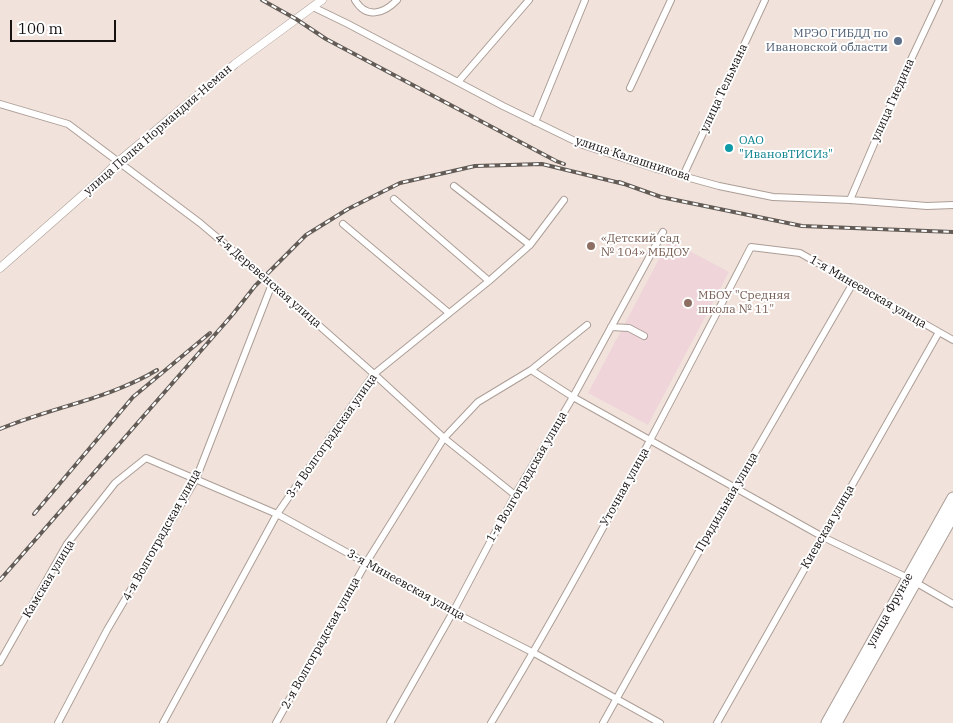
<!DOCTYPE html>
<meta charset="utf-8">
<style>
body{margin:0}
#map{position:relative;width:953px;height:723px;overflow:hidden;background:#f1e3db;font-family:"IBM Plex Serif",serif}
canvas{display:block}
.scale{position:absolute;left:10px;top:20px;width:106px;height:22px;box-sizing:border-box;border:2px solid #171210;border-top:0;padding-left:6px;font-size:15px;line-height:18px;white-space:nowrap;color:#171210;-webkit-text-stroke:4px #fff;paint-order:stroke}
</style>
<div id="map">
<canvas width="953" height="723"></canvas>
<div class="scale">100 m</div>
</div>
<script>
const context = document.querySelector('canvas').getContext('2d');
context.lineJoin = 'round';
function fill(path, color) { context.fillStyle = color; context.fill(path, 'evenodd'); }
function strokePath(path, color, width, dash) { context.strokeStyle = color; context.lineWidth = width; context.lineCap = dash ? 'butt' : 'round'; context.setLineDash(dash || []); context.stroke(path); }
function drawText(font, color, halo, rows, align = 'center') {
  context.font = font + ' "IBM Plex Serif",serif'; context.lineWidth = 4; context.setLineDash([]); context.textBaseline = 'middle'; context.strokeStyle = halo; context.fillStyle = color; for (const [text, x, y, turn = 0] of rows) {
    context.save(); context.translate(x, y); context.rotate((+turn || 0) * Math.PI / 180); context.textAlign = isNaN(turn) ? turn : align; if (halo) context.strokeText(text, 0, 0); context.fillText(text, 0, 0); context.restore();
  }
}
fill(new Path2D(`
 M 669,240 L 729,272 L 648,425 L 588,393 Z`), '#efd4d9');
const minor = new Path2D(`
 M 355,0 C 366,19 384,14 397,0
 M 313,7 L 348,24 L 503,106 L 583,145 L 657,169 L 719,186 L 773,197 L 850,200 L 927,206 L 953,205
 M 458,82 L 529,0
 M 630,88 L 671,0
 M 0,104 L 68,124 L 200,223 L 264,277 L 374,374 L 444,438 L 515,495
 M 535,122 L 585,0
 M 683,176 L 765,0
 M 454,186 L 530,245
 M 394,199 L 489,281
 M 850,200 L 900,83 L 939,0
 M 343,224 L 449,313
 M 611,327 L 629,328 L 644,336
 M 531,370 L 573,397 L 823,537 L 908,578
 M 915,582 L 953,604
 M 0,662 L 67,544 L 115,483 L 146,458 L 277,514 L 366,563 L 453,612 L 534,653 L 660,723
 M 58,723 L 107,630 L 196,479 L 272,284
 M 163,723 L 277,514 L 374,374 L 489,281 L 530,245 L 564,200
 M 276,723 L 366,563 L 444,438 L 478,402 L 531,370 L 587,325
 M 390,723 L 453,612 L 515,495 L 573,397 L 663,232
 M 491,723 C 585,568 668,407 751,247 L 800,253 L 953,340
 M 603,723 L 735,487 L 853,283
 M 717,723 L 939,332`);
const tertiary = new Path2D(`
 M 0,268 L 101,179 L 118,162 L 235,64 L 322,0`);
const trunk = new Path2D(`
 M 827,723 L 953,498
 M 836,723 L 953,515`);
strokePath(minor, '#ac9e97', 8);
strokePath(tertiary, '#ac9e97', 9);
strokePath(trunk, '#ac9e97', 13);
strokePath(minor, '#fff', 6);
strokePath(tertiary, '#fff', 8);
strokePath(trunk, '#fff', 11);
const rail = new Path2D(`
 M 262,0 L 296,19 L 326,39 L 556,161 L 564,164
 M 619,182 L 661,197 L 802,226 L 953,232
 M 0,429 C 52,407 109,399 157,370
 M 34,514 L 133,397 L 210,333
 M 0,580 L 233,314 L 255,286 L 306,235 L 348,209 L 400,183 L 475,166 L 542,164 L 624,184`);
strokePath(rail, '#635b56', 4);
strokePath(rail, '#fff', 2, [5.5]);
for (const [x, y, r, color] of [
 [898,41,5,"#5c6f8a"],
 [729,148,5,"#0f9aa8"],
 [591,246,5,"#8d6e63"],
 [688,303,5,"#8d6e63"]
]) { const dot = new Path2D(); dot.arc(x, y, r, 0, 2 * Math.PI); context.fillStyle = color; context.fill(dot); strokePath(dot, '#fff', 2); }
drawText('12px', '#4e5e75', '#fff', [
 ["МРЭО ГИБДД по",888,34],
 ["Ивановской области",888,48]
], 'right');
drawText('12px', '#171210', '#fff', [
 ["улица Тельмана",724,88,-65],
 ["улица Гнедина",893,100,-66],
 ["улица Полка Нормандия-Неман",158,130,-41],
 ["улица Калашникова",633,159,18],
 ["4-я Деревенская улица",268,281,41],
 ["1-я Минеевская улица",868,292,30],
 ["3-я Волгоградская улица",332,436,-55],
 ["1-я Волгоградская улица",527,477,-60],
 ["Уточная улица",625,487,-61],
 ["Прядильная улица",727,502,-60],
 ["Киевская улица",828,527,-60],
 ["4-я Волгоградская улица",162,535,-61],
 ["Камская улица",49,579,-59],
 ["3-я Минеевская улица",406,585,29],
 ["улица Фрунзе",890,610,-61],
 ["2-я Волгоградская улица",321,643,-61]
]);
drawText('12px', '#0d838f', '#fff', [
 ["ОАО",739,141],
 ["\"ИвановТИСИз\"",739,155]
], 'left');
drawText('12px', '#785e54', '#fff', [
 ["«Детский сад",601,239],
 ["№ 104» МБДОУ",601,253],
 ["МБОУ \"Средняя",698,296],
 ["школа № 11\"",698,310]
], 'left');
</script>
